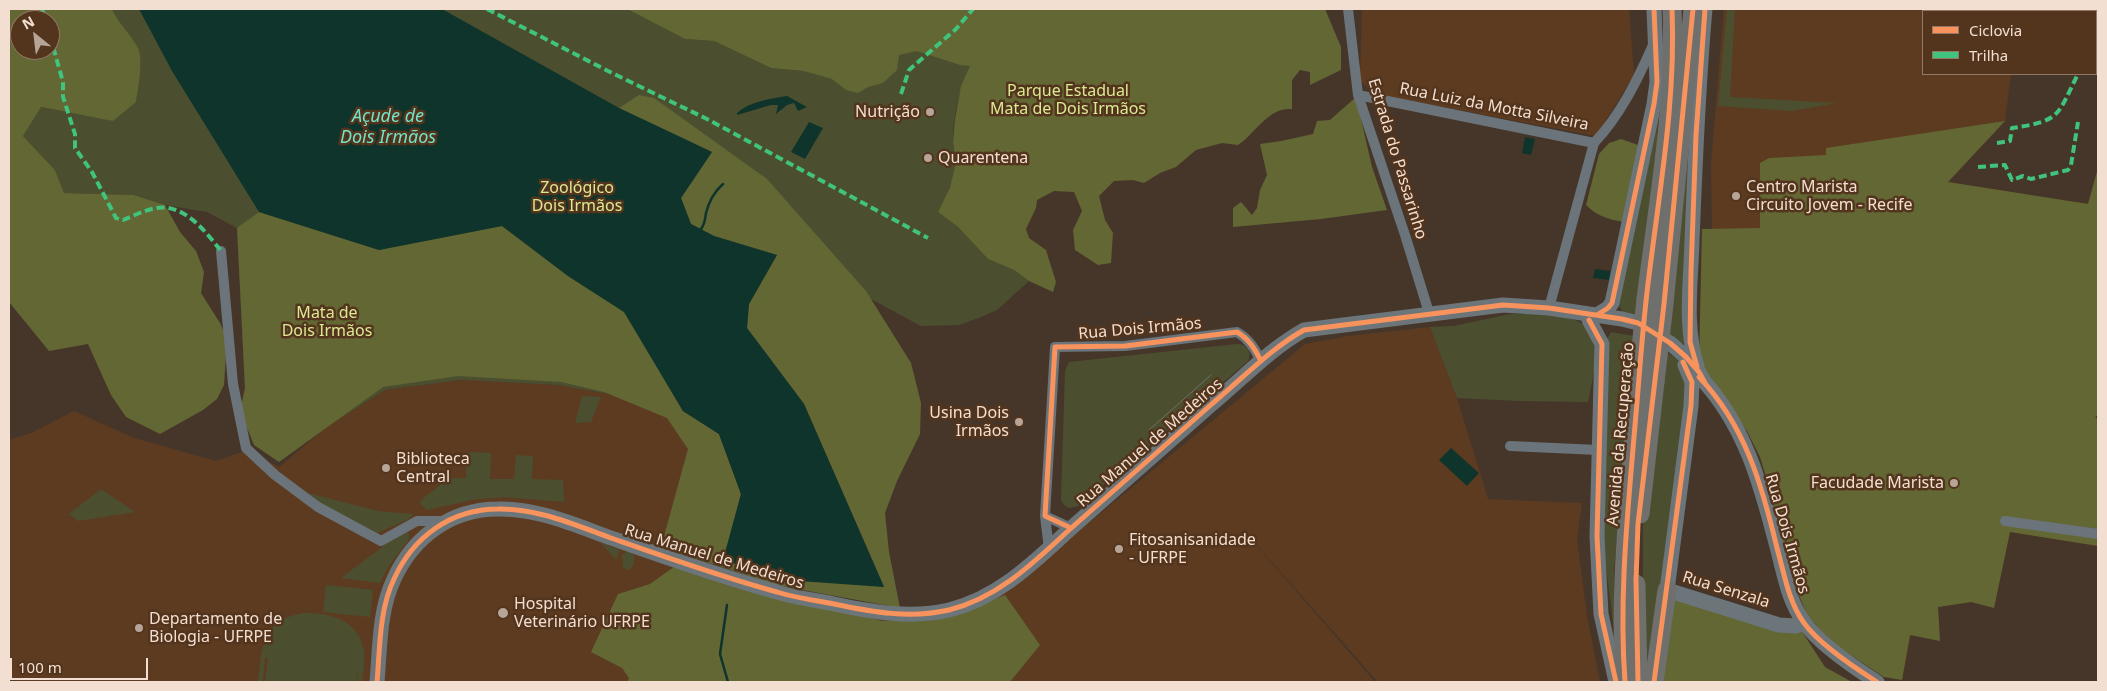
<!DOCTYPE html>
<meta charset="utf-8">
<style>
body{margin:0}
#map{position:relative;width:2107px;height:691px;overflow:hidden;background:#46362a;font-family:"Noto Sans",sans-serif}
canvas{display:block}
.frame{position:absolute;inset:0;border:10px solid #f3dfd1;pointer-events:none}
.legend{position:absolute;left:1922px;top:10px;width:175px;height:65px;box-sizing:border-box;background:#53341d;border:1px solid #937865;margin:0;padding:6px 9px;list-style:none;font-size:15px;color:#f3dfd1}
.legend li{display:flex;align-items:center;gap:10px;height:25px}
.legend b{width:25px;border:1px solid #937865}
.north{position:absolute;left:10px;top:10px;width:50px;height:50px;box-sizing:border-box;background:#53341d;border:1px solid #937865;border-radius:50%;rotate:331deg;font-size:14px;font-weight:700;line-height:20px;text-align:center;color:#f3dfd1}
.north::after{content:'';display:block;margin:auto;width:18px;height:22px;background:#b6a497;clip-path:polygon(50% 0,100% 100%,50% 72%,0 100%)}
.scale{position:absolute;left:10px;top:658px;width:138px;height:22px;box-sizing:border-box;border:2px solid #f3dfd1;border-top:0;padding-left:6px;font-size:15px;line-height:18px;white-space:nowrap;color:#f3dfd1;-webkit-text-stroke:4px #53341d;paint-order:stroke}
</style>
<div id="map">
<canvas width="2107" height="691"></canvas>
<div class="frame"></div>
<ul class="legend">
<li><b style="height:6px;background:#f8935d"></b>Ciclovia</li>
<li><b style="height:6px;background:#40c37c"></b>Trilha</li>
</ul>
<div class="north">N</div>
<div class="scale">100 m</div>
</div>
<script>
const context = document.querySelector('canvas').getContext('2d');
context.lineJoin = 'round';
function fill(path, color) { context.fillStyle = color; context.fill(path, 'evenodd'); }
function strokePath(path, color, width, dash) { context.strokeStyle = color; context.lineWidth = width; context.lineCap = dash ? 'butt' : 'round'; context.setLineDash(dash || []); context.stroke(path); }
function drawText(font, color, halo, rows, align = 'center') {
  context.font = font + ' "Noto Sans",sans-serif'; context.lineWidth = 5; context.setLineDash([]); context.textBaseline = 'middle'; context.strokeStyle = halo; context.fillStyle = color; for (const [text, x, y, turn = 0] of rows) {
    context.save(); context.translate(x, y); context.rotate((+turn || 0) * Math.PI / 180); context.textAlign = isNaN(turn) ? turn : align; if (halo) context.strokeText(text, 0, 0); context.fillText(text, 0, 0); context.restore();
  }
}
fill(new Path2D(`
 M 1362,9 L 1629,9 L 1634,75 L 1596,136 L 1376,94 L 1360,81 Z
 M 1724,9 L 2018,9 L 2018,11 L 1923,11 L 1923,74 L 2011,74 L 2005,121 L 1948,182 L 2088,204 L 2098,168 L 2098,415 L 2095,417 L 2098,419 L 2098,546 L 2010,532 L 1994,608 L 1971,602 L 1938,607 L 1940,641 L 1911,635 L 1902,680 L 1884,677 L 1771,493 L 1760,457 L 1747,431 L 1719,390 L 1702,229 L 1712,229 L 1711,164 Z
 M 1430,327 L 1457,398 L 1488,499 L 1582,503 L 1577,539 L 1587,616 L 1600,682 L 1378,682 L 1232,517 L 1375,682 L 9,682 L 9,440 L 31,433 L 74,411 L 134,438 L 216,461 L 247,450 L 279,467 L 328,426 L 385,390 L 461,380 L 557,385 L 660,403 L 739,493 L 711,571 L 778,593 L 925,616 L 1043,561 L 1305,344 L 1348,336 Z`), '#5d3b20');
fill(new Path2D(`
 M 112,9 L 627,9 L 685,39 L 714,41 L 771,68 L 804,71 L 842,9 L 971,66 C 959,89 953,116 953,141 C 953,149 957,157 956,165 C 953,182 945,197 938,212 L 958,227 L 988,259 L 1014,270 L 1029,281 L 997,310 L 981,317 L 959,325 L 921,326 L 836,280 L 660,403 L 557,385 L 461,380 L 385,390 L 328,426 L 245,388 L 237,228 L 207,212 L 165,205 L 134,195 L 64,193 L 55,170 L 23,136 L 40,107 L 71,113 L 136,102 C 138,89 144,59 138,48 C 131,34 118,23 112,9 Z
 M 1697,9 L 1685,344 L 1666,340 Z
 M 1727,9 L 1735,9 L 1730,97 L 1837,103 L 1792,111 L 1718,106 Z
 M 1658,114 L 1657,156 L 1638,316 L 1623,312 L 1618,304 Z
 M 1510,314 C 1533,315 1567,310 1586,327 C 1591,332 1595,341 1599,347 L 1588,402 L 1519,401 L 1457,398 L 1430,327 L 1454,326 Z
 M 1611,332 L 1634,336 L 1614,571 L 1616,646 L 1602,534 L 1605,343 Z
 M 1237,344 C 1247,344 1252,352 1248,361 L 1079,506 L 1069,508 L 1064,505 L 1061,500 L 1065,371 L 1069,362 Z
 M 1665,351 L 1685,365 L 1687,399 L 1648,682 L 1643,674 L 1643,526 Z
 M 582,396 L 601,397 L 591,422 L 575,423 Z
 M 467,452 L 491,453 L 490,479 L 514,479 L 516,455 L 533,456 L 532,479 L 563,480 L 564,502 L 504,497 L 472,500 L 427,510 L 420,503 C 428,491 438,491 445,478 L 466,478 Z
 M 101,489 L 135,512 L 78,521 L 69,514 Z
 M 308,493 L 378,511 L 413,514 L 409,519 L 375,534 L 316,503 Z
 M 406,531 L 409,534 L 409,539 L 388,567 L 380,583 L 341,578 L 401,533 Z
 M 601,543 L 620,550 L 616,560 Z
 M 631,551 L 634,557 L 634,565 L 628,570 L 623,568 L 622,555 L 626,552 Z
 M 326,585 L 373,590 L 370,617 L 323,612 Z
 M 303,613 C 327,612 357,619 363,647 C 366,657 363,671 362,682 L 357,682 L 358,666 L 356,682 L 265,682 L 268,658 L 265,658 L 263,682 L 258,682 C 262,647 261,621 303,613 Z`), '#4c4f2f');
fill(new Path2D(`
 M 9,9 L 112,9 C 118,23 131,34 138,48 C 144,59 138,89 136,102 L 113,121 L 41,107 L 23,136 L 55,170 L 64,193 L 134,195 L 165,205 L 180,232 L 196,251 L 204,272 L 201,293 L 220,323 L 227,339 L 224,385 L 217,399 L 203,410 L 160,434 L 126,417 L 111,395 L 88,344 L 49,351 L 9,302 ZM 20,20 L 50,20 L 50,50 L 20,50 Z
 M 627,9 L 1325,9 L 1341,47 L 1341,70 L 1310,85 L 1310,72 L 1300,70 L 1292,80 L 1292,109 C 1268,107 1256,133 1238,145 L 1222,143 L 1196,150 L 1176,167 L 1160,173 L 1144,183 L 1133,180 L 1114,181 L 1099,196 L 1105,220 L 1113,233 L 1111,263 L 1098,265 L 1075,250 L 1073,230 L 1082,211 L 1074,192 L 1054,191 L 1037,200 L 1036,208 L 1026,229 L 1029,238 L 1046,250 L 1056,282 L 1053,292 L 1029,281 L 1014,270 L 988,259 L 958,227 L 938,212 L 950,187 L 956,163 L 953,142 L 955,119 L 961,86 L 970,66 L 960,65 L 917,51 L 899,55 L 897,70 L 883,83 L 868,87 L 858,93 L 846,90 L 832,79 L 804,71 L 771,68 L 714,41 L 685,39 Z
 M 639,95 L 654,98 L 767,179 L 866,291 L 911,363 L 921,403 L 920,434 L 897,481 L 885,513 L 889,552 L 900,608 L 776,585 L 661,547 L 688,449 L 667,418 L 604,392 L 561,382 L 458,376 L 383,387 L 279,462 L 254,445 L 240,411 L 245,388 L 237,228 L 259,212 L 379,250 L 502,226 L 568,276 L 624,312 L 683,411 L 719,434 L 741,494 L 724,560 L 884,587 L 804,404 L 747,328 L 749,304 L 777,255 L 714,236 L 691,224 L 681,198 L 712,152 L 619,108 Z
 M 1356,97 L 1372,167 L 1387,210 L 1321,219 L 1233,227 L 1233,208 L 1241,202 L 1252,215 L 1257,208 L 1260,190 L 1267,175 L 1260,144 L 1281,141 L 1313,134 L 1317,121 L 1330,120 Z
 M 2005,121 L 1948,182 L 2088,204 L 2098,168 L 2098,415 L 2095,417 L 2098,419 L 2098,546 L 2010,532 L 1994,608 L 1971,602 L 1938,607 L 1940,641 L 1910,635 L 1902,680 L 1884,677 L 1829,641 L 1807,614 L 1794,584 L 1783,548 L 1771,493 L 1760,457 L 1747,431 L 1699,363 L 1702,229 L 1760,228 L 1760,163 L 1769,158 L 1826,155 L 1826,148 Z
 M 1621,139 L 1641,146 L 1623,222 C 1608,219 1597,216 1586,205 L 1599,154 L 1609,143 Z
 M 681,562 L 770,591 L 882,621 L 947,618 L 1005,595 L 1040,645 L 1010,682 L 627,682 L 629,678 L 622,668 L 591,652 L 618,594 L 650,584 Z
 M 1671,596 L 1801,630 L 1825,667 L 1852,682 L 1660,682 Z`), '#626734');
fill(new Path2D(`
 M 139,9 L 442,9 L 619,108 L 712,152 L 681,198 L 691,224 L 714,236 L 777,255 L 749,304 L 747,328 L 804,404 L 884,587 L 785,580 L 723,560 L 741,494 L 719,434 L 683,411 L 624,312 L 568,276 L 502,226 L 379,250 L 259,212 L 172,71 Z
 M 787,96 L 807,107 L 798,111 L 794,103 L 787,105 L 776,114 L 778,105 L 771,105 L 737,115 L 737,113 C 750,101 770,99 787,96 Z
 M 809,122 L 823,128 L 805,159 L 791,152 Z
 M 1525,137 L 1535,139 L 1531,155 L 1522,153 Z
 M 1595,269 L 1610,271 L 1609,280 L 1593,278 Z
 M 1451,448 L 1479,473 L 1467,486 L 1439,460 Z`), '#0e342b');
strokePath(new Path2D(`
 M 701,229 C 705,224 705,219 706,213 C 709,201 714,192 723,184
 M 727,605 L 720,654 L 728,682`), '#0e342b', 2.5);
strokePath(new Path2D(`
 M 1348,9 L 1358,95 L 1405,235 L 1430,316
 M 1358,95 L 1594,143
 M 221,251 L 233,384 L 246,448 L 275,475 L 318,507 L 381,541 L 417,521 L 446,521
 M 1549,308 L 1594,143 C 1620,116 1638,79 1653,45
 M 1510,446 L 1598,450
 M 1045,516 L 1071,528
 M 2005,521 L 2098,534
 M 1049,549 L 1045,516 L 1055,347 L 1125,346 L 1237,332 C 1249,339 1255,349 1261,361`), '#6a747a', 10);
strokePath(new Path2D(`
 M 1597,315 L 1608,308 L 1612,303 L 1654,104 L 1657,82 L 1654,9
 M 1589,320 L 1602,344 L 1597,536 L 1601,614 L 1616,682
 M 1685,365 L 1692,382 L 1691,406 L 1667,590 L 1779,625 L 1796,626 L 1804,623
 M 1697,366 C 1684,327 1691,282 1692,241 C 1695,164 1698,86 1705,9
 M 1699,376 C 1745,424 1761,485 1777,547 C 1784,572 1788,601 1804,622 C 1819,644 1855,668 1877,682
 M 377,682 C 380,649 379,610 394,579 C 413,537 451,509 498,509 C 537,508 575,525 611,538 C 665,557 721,577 777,592 C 795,598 815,600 834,604 C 872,612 910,619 949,610 C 998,598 1033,563 1069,530 C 1117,488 1165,445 1213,403 C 1243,378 1270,349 1304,330 L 1503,305 L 1549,308 L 1622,319 L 1638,323 L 1670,343 L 1686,357 L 1699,372 L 1705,383`), '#6b757a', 15);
strokePath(new Path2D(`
 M 1646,299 C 1658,203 1676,105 1672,9
 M 1664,304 L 1693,9
 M 1640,514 L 1655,382
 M 1636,584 L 1638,682
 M 1625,682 C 1618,581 1632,480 1638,378
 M 1654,682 L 1667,590`), '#6f6f6e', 19);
strokePath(new Path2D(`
 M 1149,430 L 1211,375`), '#716f6c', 1);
strokePath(new Path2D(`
 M 1638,378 L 1646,299
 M 1655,382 L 1664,304`), '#6f6f6e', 19);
strokePath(new Path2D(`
 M 42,9 L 46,20
 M 487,9 L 612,73 L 707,119 L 928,238
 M 50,36 L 63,82 L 63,97 L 75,134 L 75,148 L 92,172 L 116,218 L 123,220 C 133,216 145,210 156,208 C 184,203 206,232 221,251
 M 901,94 L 909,70 L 956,29 L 973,9
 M 1997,143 L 2010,141 L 2012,128 C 2062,121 2057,115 2078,74
 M 1978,167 L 2005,165 L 2012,180 L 2023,176 L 2031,179 L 2068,170 L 2071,165 L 2078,122`), '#40c37c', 4, [8, 4]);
strokePath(new Path2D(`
 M 1597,315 L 1608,308 L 1612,303 L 1654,104 L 1657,82 L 1654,9
 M 1589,320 L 1602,344 L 1597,536 L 1601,614 L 1616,682
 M 1697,367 L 1690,342 L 1691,272 L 1696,135 L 1705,9
 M 1699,377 C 1745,425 1762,485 1777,548 C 1784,572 1788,601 1804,623 C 1819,644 1855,668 1877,682
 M 1071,528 L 1045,516 L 1055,347 L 1125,346 L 1237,332 C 1249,339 1255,349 1261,361
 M 377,682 C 380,649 379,610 394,579 C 413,537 451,509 498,509 C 537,508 575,525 611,538 C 665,557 721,577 777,592 C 795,598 815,600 834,604 C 872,612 910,619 949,610 C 998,598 1033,563 1069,530 C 1117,488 1165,445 1213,403 C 1243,378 1270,349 1304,330 L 1503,305 L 1549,308 L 1622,319 L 1638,323 L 1670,343 L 1686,357 L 1699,372 L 1705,383
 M 1625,682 C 1619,600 1627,519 1634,437 C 1639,383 1642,329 1649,276 C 1660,187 1676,98 1672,9
 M 1638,682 L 1636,580 L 1638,524 L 1664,304 L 1693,9
 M 1654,682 L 1691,406 L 1692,382 L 1683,362`), '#f8935d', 5);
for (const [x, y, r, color] of [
 [930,112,5,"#b6a497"],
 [928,158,5,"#b6a497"],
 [1736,196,5,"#b6a497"],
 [1019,422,5,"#b6a497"],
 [386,468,5,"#b6a497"],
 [1954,483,5,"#b6a497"],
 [1119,549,5,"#b6a497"],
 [503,613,6,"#b6a497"],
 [139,628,5,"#b6a497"]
]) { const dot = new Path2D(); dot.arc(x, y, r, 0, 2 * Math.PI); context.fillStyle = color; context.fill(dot); strokePath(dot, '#53341d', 2); }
drawText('16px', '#dbe993', '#53341d', [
 ["Parque Estadual",1068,91],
 ["Mata de Dois Irmãos",1068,109],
 ["Zoológico",577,188],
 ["Dois Irmãos",577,206],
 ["Mata de",327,313],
 ["Dois Irmãos",327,331]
]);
drawText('16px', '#f3dfd1', '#53341d', [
 ["Rua Luiz da Motta Silveira",1494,107,11],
 ["Estrada do Passarinho",1397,159,73],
 ["Rua Dois Irmãos",1140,329,-5],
 ["Avenida da Recuperação",1621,434,-85],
 ["Rua Manuel de Medeiros",1150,443,-41],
 ["Rua Dois Irmãos",1787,534,74],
 ["Rua Manuel de Medeiros",714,557,17],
 ["Rua Senzala",1726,590,17]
]);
drawText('16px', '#f3dfd1', '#53341d', [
 ["Nutrição",920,112,"right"],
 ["Quarentena",938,158],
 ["Centro Marista",1746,187],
 ["Circuito Jovem - Recife",1746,205],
 ["Usina Dois",1009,413,"right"],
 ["Irmãos",1009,431,"right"],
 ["Biblioteca",396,459],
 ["Central",396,477],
 ["Facudade Marista",1944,483,"right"],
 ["Fitosanisanidade",1129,540],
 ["- UFRPE",1129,558],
 ["Hospital",514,604],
 ["Veterinário UFRPE",514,622],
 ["Departamento de",149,619],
 ["Biologia - UFRPE",149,637]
], 'left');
drawText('italic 18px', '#72e3c9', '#53341d', [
 ["Açude de",388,117],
 ["Dois Irmãos",388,138]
]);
</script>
